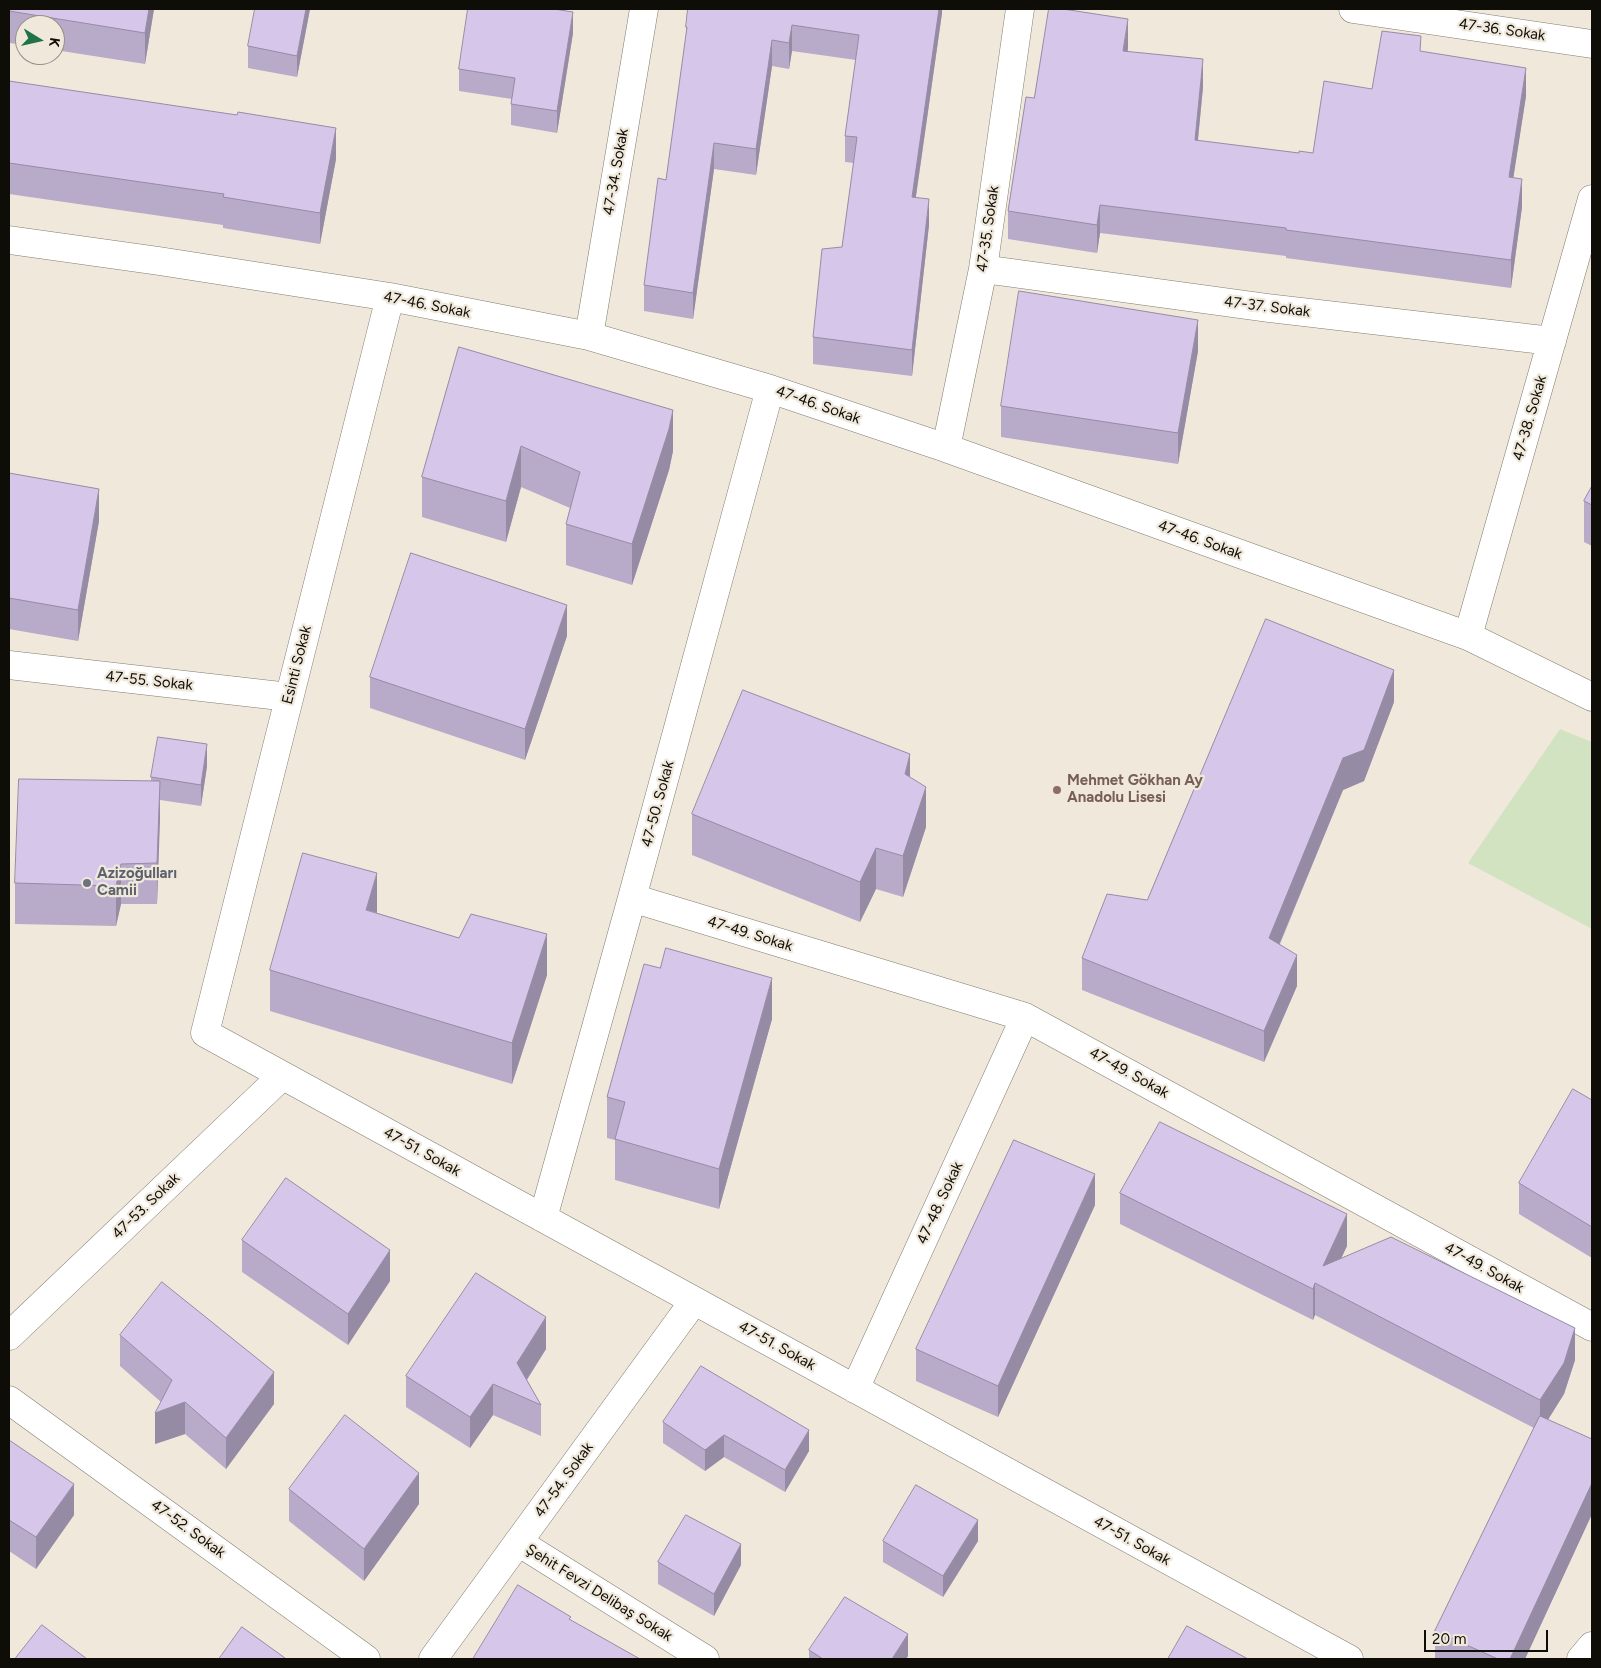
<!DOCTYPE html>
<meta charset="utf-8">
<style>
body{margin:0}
#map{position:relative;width:1601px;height:1668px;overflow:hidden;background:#f0e9db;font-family:Figtree,sans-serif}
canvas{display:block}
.frame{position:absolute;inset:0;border:10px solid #0f0d08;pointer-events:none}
.north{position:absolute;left:15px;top:15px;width:50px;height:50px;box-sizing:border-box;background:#f0e9db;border:1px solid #969187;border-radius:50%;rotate:99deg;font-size:14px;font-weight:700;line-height:20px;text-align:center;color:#0f0d08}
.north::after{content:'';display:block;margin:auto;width:18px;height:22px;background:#207345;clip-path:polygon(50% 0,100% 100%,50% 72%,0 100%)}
.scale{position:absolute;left:1424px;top:1630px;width:124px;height:22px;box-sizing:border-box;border:2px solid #0f0d08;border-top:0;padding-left:6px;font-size:15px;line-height:18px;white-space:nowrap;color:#0f0d08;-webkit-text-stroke:4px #f0e9db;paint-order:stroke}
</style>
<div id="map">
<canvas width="1601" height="1668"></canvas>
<div class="frame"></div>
<div class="north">K</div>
<div class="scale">20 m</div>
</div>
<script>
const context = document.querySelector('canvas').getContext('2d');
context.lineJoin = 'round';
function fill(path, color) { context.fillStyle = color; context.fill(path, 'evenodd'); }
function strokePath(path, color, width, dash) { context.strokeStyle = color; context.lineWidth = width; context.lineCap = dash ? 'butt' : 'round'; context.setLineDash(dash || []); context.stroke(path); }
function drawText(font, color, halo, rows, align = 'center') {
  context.font = font + ' Figtree,sans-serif'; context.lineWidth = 4.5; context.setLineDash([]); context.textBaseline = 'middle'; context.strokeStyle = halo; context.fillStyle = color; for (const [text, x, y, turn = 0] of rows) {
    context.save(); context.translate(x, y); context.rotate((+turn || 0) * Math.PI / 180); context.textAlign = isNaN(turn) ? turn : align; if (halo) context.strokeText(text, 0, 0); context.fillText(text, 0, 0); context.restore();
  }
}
fill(new Path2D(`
 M 1560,729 L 1592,742 L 1592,929 L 1468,863 Z`), '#d2e3c1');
const minor = new Path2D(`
 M 1353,9 L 1592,44
 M 9,240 L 159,261 L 390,297 L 589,336 L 770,389 L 946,448 L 1468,636 L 1592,697
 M 983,269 L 1268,308 L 1552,341
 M 390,297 L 205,1033 L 1349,1659
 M 589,336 L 644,9
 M 946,448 L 983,269 L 1020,9
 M 1468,636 L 1592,199
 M 9,665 L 289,697
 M 632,898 L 1025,1017 L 1592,1327
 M 543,1218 L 632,898 L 770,389
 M 9,1336 L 282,1076
 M 855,1389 L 1025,1017
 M 9,1400 L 366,1659
 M 518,1542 L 705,1659
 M 433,1659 L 694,1301
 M 1581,1659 L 1592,1646`);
strokePath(minor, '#827d70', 29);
strokePath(minor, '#fff', 28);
fill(new Path2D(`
 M 9,9 L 154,9 L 145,64 L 55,50 L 55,25 L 25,25 L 25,45 L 9,43 Z
 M 310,9 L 297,77 L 248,68 L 248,46 Z
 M 942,9 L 942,13 L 916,197 L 929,225 L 912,376 L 813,364 L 813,337 L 842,247 L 854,163 L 845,162 L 845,136 L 856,60 L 792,51 L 789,69 L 772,66 L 756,175 L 714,169 L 693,319 L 644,311 L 644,285 L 666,180 L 686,41 L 686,27 Z
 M 573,33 L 557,133 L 511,125 L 511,104 L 512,99 L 459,91 L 459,69 Z
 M 1128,47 L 1128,51 L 1203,87 L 1198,141 L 1299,153 L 1313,153 L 1372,89 L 1421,51 L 1526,96 L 1513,178 L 1522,207 L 1511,288 L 1286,258 L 1286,256 L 1100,233 L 1097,253 L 1008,239 L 1008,211 L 1034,98 Z
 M 9,81 L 336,159 L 320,244 L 223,228 L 223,225 L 9,194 Z
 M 459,347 L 673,451 L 669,470 L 632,585 L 566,565 L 566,524 L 570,508 L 521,487 L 506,542 L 422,517 L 422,477 Z
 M 1198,351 L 1178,464 L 1001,437 L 1001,406 Z
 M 9,473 L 99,521 L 78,641 L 9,629 Z
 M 1592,486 L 1592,546 L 1584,542 L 1584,501 Z
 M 567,636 L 525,760 L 370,708 L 370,677 Z
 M 1394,702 L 1364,781 L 1343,790 L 1280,944 L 1297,986 L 1264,1062 L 1082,990 L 1082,958 L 1147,900 Z
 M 207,766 L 201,806 L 160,800 L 157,904 L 121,904 L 116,926 L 15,924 L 15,883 L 151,781 L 151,777 Z
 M 910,777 L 926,827 L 903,897 L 876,889 L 860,922 L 692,855 L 692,814 Z
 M 377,913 L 459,938 L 547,975 L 512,1084 L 270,1011 L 270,970 Z
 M 772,1019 L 719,1209 L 615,1180 L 615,1140 L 607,1138 L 607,1097 Z
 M 1592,1100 L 1592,1258 L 1519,1214 L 1519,1183 Z
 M 1120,1193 L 1347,1246 L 1341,1258 L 1575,1360 L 1564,1394 L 1548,1420 L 1592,1439 L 1592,1514 L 1525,1659 L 1435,1659 L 1435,1631 L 1534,1428 L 1315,1315 L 1313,1320 L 1120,1224 Z
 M 1095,1205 L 998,1417 L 916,1381 L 916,1349 Z
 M 242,1240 L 390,1281 L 348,1345 L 242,1272 Z
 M 120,1335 L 274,1404 L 226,1469 L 185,1434 L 155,1444 L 161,1402 L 120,1366 Z
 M 546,1349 L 527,1380 L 541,1405 L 541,1436 L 493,1415 L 470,1448 L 406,1407 L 406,1376 Z
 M 663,1422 L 809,1451 L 785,1492 L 724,1457 L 705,1471 L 663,1443 Z
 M 9,1440 L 74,1515 L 36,1569 L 9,1551 Z
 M 289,1489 L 419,1504 L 364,1581 L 289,1521 Z
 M 883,1541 L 978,1541 L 943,1597 L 883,1562 Z
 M 658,1562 L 741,1565 L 714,1616 L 658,1584 Z
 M 809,1650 L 908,1656 L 906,1659 L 809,1659 Z`), '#b8aac9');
fill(new Path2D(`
 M 149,9 L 154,9 L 145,64 L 145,33 Z
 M 306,9 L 310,9 L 297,77 L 297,56 Z
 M 939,9 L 942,9 L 942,13 L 912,223 L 912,197 Z
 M 573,12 L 573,33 L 557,133 L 557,111 Z
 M 1128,19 L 1128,47 L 1123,79 L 1123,51 Z
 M 792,25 L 792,51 L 789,69 L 789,43 Z
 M 772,40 L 772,66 L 756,175 L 756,149 Z
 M 1203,59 L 1203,87 L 1195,168 L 1195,140 Z
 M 1526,68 L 1526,96 L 1509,206 L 1509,177 Z
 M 336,128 L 336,159 L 320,244 L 320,213 Z
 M 714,143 L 714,169 L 693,319 L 693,293 Z
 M 1522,179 L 1522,207 L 1511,288 L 1511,260 Z
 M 929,199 L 929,225 L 912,376 L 912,350 Z
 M 1100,205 L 1100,233 L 1097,253 L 1097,225 Z
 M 1198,320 L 1198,351 L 1178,464 L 1178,433 Z
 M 673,410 L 673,451 L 669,470 L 632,585 L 632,544 Z
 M 521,446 L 521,487 L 506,542 L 506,501 Z
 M 99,489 L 99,521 L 78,641 L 78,610 Z
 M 567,605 L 567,636 L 525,760 L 525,729 Z
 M 1394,670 L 1394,702 L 1364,781 L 1343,790 L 1269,969 L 1269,938 L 1343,758 Z
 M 207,744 L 207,766 L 201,806 L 201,785 Z
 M 910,754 L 910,795 L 905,774 Z
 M 160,781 L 160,821 L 157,904 L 157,863 Z
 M 926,787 L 926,827 L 903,897 L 903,856 Z
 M 876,848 L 876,889 L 860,922 L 860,882 Z
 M 121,864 L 121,904 L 116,926 L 116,886 Z
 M 377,873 L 377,913 L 366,910 Z
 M 547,934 L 547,975 L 512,1084 L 512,1043 Z
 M 1297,955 L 1297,986 L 1264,1062 L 1264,1031 Z
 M 772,978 L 772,1019 L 719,1209 L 719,1169 Z
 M 1095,1174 L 1095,1205 L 998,1417 L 998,1386 Z
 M 1347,1214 L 1347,1246 L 1327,1289 L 1323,1266 Z
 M 390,1250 L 390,1281 L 348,1345 L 348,1314 Z
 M 1315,1283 L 1315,1315 L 1313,1320 L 1313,1289 Z
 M 546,1317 L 546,1349 L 517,1395 L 517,1363 Z
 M 1575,1328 L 1575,1360 L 1564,1394 L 1540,1432 L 1540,1400 Z
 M 274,1372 L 274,1404 L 226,1469 L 226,1438 Z
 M 493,1384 L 493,1415 L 470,1448 L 470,1417 Z
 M 185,1402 L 185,1434 L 155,1444 L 155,1413 Z
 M 809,1430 L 809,1451 L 785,1492 L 785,1470 Z
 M 724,1435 L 724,1457 L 705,1471 L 705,1450 Z
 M 419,1473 L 419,1504 L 364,1581 L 364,1549 Z
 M 1592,1483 L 1592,1514 L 1525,1659 L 1510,1659 Z
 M 74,1484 L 74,1515 L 36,1569 L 36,1537 Z
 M 978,1520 L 978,1541 L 943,1597 L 943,1576 Z
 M 741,1544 L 741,1565 L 714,1616 L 714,1594 Z
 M 908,1634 L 908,1656 L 906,1659 L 892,1659 Z`), '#968ba4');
const building = new Path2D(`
 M 9,9 L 149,9 L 145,33 L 9,11 Z
 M 255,9 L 306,9 L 297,56 L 248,46 Z
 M 468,9 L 554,9 L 573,12 L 557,111 L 511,104 L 515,78 L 459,69 Z
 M 688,9 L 939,9 L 912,197 L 929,199 L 912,350 L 813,337 L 822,249 L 842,247 L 857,137 L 845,136 L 859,35 L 792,25 L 789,43 L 772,40 L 756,149 L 714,143 L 693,293 L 644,285 L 658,178 L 666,180 L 687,27 L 686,27 Z
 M 1049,9 L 1063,9 L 1128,19 L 1123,51 L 1203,59 L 1195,140 L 1299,153 L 1299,151 L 1313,153 L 1324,81 L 1372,89 L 1382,31 L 1421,36 L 1420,51 L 1526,68 L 1509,177 L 1522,179 L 1511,260 L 1286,230 L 1286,228 L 1100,205 L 1097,225 L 1008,211 L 1026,97 L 1034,98 Z
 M 9,81 L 237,115 L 238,112 L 336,128 L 320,213 L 223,197 L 224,194 L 9,163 Z
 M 1019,291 L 1198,320 L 1178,433 L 1001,406 Z
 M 459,347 L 673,410 L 669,429 L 632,544 L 566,524 L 580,472 L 521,446 L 506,501 L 422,477 Z
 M 9,473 L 99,489 L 78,610 L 9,598 Z
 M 1592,486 L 1592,505 L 1584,501 Z
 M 411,553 L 567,605 L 525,729 L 370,677 Z
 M 1266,619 L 1394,670 L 1364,750 L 1343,758 L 1269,938 L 1297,955 L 1264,1031 L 1082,958 L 1107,894 L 1147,900 Z
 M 743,690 L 910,754 L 905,774 L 926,787 L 903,856 L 876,848 L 860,882 L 692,814 Z
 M 158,737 L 207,744 L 201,785 L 151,777 Z
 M 19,779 L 160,781 L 157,863 L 121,864 L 116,886 L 15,883 Z
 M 303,853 L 377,873 L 366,910 L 459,938 L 471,914 L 547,934 L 512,1043 L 270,970 Z
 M 666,948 L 772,978 L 719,1169 L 615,1139 L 625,1102 L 607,1097 L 644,964 L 660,968 Z
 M 1573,1089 L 1592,1100 L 1592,1227 L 1519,1183 Z
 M 1160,1122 L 1347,1214 L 1323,1266 L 1391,1237 L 1575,1328 L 1564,1363 L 1540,1400 L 1315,1283 L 1313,1289 L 1120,1193 Z
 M 1014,1140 L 1095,1174 L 998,1386 L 916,1349 Z
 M 286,1178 L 390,1250 L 348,1314 L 242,1240 Z
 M 476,1273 L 546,1317 L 517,1363 L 541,1405 L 493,1384 L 470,1417 L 406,1376 Z
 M 162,1282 L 274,1372 L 226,1438 L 185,1402 L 155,1413 L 172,1380 L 120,1335 Z
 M 701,1366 L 809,1430 L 785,1470 L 724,1435 L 705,1450 L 663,1422 Z
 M 345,1415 L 419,1473 L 364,1549 L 289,1489 Z
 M 1540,1416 L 1592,1439 L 1592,1483 L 1510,1659 L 1498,1659 L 1435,1631 Z
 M 9,1440 L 74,1484 L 36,1537 L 9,1520 Z
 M 916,1485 L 978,1520 L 943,1576 L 883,1541 Z
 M 686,1515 L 741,1544 L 714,1594 L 658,1562 Z
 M 518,1585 L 571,1617 L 569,1619 L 640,1659 L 473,1659 Z
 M 845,1597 L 908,1634 L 892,1659 L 823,1659 L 809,1650 Z
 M 42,1625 L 87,1659 L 15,1659 Z
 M 1187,1626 L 1248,1659 L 1168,1659 Z
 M 242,1627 L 285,1658 L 284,1659 L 219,1659 Z`);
fill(building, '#d6c6ea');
strokePath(building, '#968ba4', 1);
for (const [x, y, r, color] of [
 [1057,790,5,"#8d6e63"],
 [87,883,5,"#6b7280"]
]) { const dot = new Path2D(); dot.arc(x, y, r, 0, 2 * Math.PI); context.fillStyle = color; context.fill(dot); strokePath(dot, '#f0e9db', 2); }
drawText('15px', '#0f0d08', '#f0e9db', [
 ["47-36. Sokak",1502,30,8],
 ["47-34. Sokak",616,172,-80],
 ["47-35. Sokak",988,229,-82],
 ["47-46. Sokak",427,305,11],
 ["47-37. Sokak",1267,307,7],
 ["47-46. Sokak",818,405,19],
 ["47-38. Sokak",1530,418,-74],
 ["47-46. Sokak",1200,540,20],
 ["Esinti Sokak",297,665,-76],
 ["47-55. Sokak",149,681,6],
 ["47-50. Sokak",658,804,-75],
 ["47-49. Sokak",750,934,17],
 ["47-49. Sokak",1129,1073,29],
 ["47-51. Sokak",422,1152,29],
 ["47-48. Sokak",940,1203,-65],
 ["47-53. Sokak",146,1206,-44],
 ["47-49. Sokak",1484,1268,29],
 ["47-51. Sokak",777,1346,29],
 ["47-54. Sokak",564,1480,-54],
 ["47-52. Sokak",188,1529,36],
 ["47-51. Sokak",1132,1541,29],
 ["Şehit Fevzi Delibaş Sokak",599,1593,32]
]);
drawText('bold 15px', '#785e54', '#f0e9db', [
 ["Mehmet Gökhan Ay",1067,781],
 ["Anadolu Lisesi",1067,798]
], 'left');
drawText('bold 15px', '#5b616d', '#f0e9db', [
 ["Azizoğulları",97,874],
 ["Camii",97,891]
], 'left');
</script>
